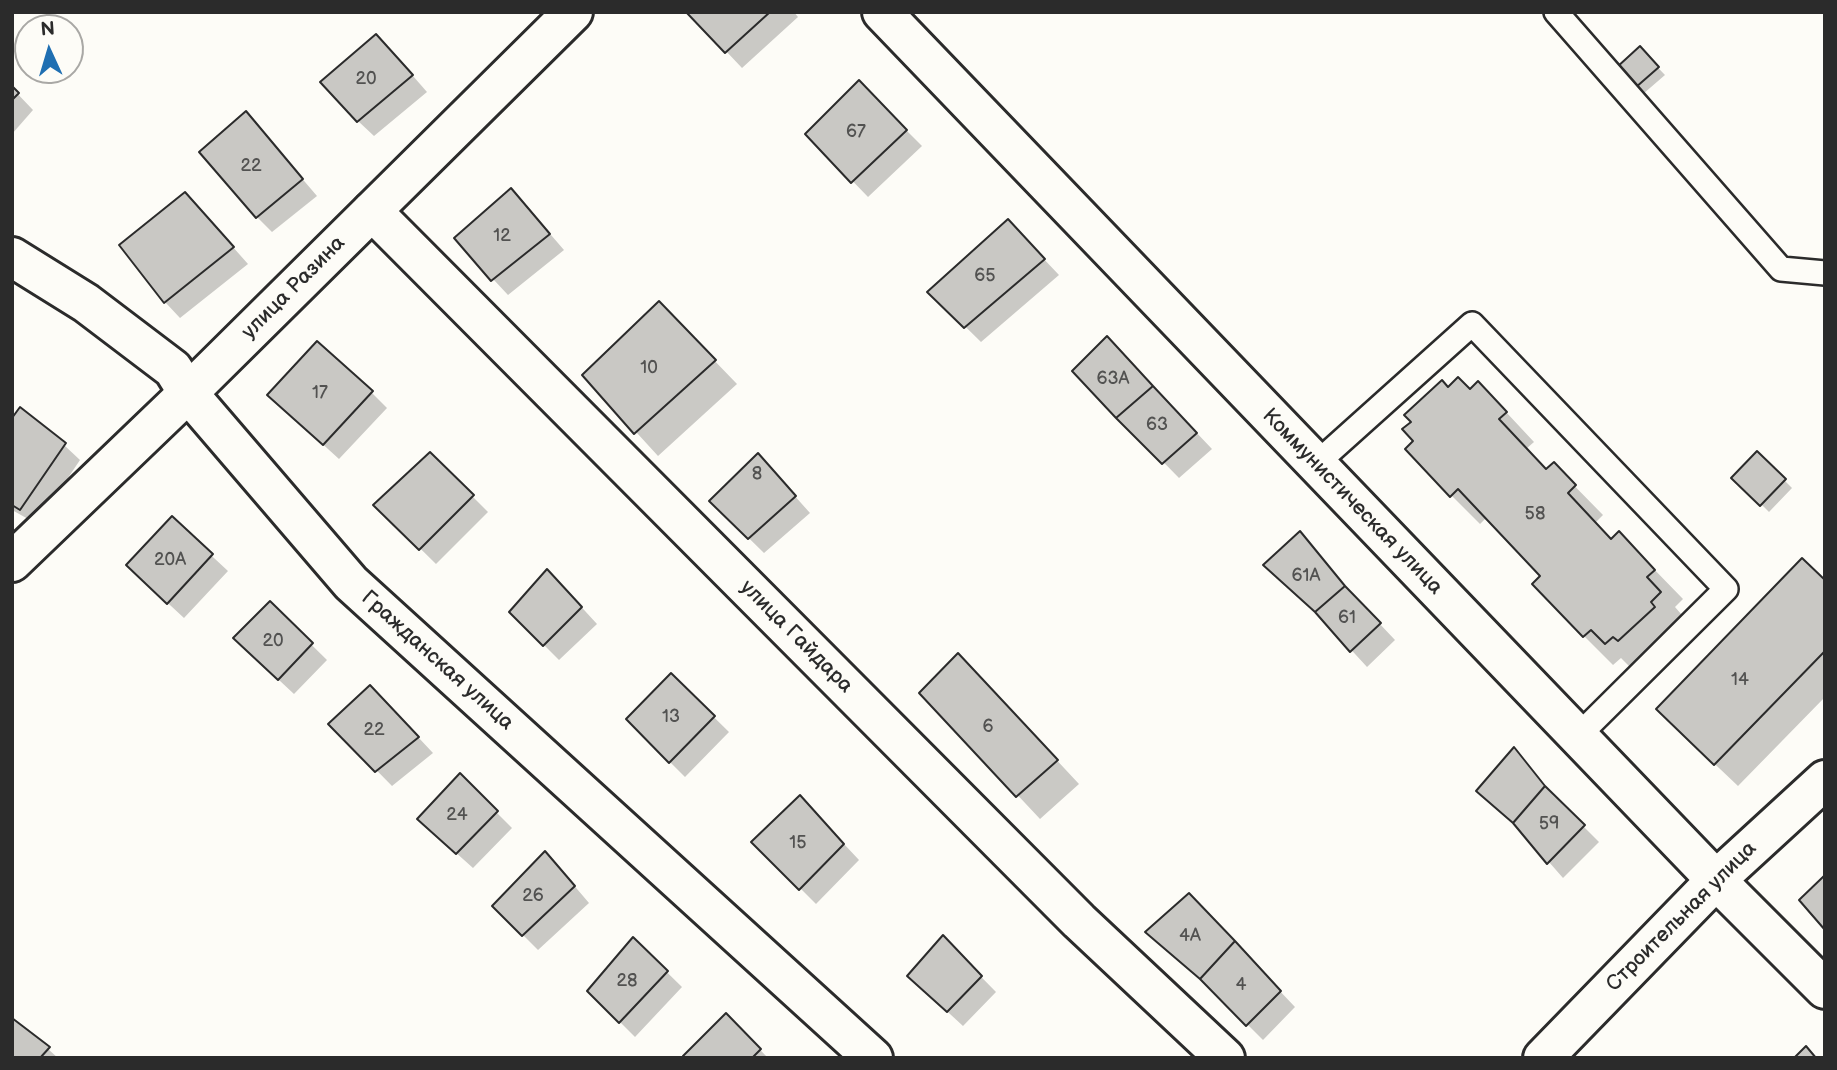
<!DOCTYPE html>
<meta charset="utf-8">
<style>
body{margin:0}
#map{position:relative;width:1837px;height:1070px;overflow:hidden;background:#fdfcf7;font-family:"Balsamiq Sans",sans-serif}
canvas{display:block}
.frame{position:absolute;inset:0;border:14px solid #2b2b2b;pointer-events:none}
.north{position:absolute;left:14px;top:14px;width:70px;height:70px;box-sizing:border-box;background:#fdfcf7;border:2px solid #a9a8a5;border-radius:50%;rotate:356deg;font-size:19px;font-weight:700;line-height:28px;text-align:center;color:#2b2b2b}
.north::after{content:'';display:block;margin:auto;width:24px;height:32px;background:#1f6fb2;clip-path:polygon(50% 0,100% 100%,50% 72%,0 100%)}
</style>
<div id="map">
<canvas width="1837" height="1070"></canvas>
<div class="frame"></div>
<div class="north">N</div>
</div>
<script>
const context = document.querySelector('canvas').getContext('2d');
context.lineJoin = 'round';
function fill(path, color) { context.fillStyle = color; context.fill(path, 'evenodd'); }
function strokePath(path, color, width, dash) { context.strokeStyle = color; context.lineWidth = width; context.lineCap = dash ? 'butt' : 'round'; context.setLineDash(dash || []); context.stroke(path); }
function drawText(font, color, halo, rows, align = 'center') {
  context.font = font + ' "Balsamiq Sans",sans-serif'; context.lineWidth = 6; context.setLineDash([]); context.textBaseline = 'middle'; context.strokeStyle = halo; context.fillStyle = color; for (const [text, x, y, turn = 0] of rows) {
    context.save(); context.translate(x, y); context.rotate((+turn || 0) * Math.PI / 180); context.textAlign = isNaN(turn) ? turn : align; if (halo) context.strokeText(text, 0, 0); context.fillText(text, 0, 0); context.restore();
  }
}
fill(new Path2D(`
 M 689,12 L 794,12 L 798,17 L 742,68 Z
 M 1640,49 L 1665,75 L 1643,94 L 1636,87 Z
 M 392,52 L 427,92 L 374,136 L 358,121 Z
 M 859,83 L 922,146 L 868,197 L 807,134 Z
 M 12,88 L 33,110 L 12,134 Z
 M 246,113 L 317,196 L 272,232 L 257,217 Z
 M 526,206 L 564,250 L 508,295 L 493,279 Z
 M 200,210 L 248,264 L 180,318 L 165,302 L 121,245 Z
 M 1023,237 L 1059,275 L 981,342 L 930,292 Z
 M 681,326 L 737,384 L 658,456 L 584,375 Z
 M 1122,354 L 1212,449 L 1179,478 L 1074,371 Z
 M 1448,389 L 1470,391 L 1506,412 L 1534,442 L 1526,449 L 1547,471 L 1554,465 L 1603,515 L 1595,523 L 1612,540 L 1648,563 L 1683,599 L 1675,607 L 1688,622 L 1635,672 L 1621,658 L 1613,665 L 1584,636 L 1543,576 L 1487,517 L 1480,524 L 1451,495 Z
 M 371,392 L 387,408 L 339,459 L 285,410 Z
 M 12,420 L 64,445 L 80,460 L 37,524 L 12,510 Z
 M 1757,453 L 1792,488 L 1769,512 L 1734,477 Z
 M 430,454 L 488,512 L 436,564 L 376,505 Z
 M 758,455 L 810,513 L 764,553 L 711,501 Z
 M 172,519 L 228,571 L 184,618 L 144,581 Z
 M 1300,534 L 1361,604 L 1395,640 L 1367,667 L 1322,618 Z
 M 1825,582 L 1825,697 L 1738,786 L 1681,732 Z
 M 563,587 L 597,624 L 559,660 L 511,612 Z
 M 270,604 L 327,660 L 294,694 L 251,654 Z
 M 671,675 L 729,732 L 685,777 L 670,762 Z
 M 980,678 L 1079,784 L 1040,819 L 922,693 Z
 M 386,703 L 433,753 L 392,786 L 331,724 Z
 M 1514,749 L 1529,765 L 1559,802 L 1599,842 L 1563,878 L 1520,829 Z
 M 460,776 L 512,828 L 473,868 L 435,834 Z
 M 815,813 L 859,860 L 816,904 L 754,842 Z
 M 560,869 L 589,903 L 538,950 L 494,906 Z
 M 1204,911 L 1295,1007 L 1263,1040 L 1218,995 L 1163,947 Z
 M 943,938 L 996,992 L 963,1026 L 925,991 Z
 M 633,939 L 682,987 L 635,1037 L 589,991 Z
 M 726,1015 L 768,1058 L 686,1058 Z
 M 48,1049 L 58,1058 L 12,1058 Z`), '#0003');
const building = new Path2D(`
 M 686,12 L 770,12 L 725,53 Z
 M 376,34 L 413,75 L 357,122 L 320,82 Z
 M 1640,46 L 1659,67 L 1635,88 L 1616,68 Z
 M 859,80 L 907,130 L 851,183 L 805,134 Z
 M 12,86 L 19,93 L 12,100 Z
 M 246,111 L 303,179 L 256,218 L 199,152 Z
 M 511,188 L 550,234 L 491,281 L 454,238 Z
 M 185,192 L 234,247 L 164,303 L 119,245 Z
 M 1008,219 L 1045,259 L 964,328 L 927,292 Z
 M 659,301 L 716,360 L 634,434 L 582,375 Z
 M 1107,336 L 1153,386 L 1116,418 L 1072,371 Z
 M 317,341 L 373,391 L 323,445 L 267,395 Z
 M 1458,377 L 1470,389 L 1478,381 L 1507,412 L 1499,419 L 1546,469 L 1554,462 L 1576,485 L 1568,493 L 1611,539 L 1619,531 L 1655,570 L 1647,577 L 1661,592 L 1651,602 L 1655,607 L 1618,641 L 1613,637 L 1605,644 L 1591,630 L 1583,637 L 1532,584 L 1540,576 L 1458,489 L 1450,497 L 1405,449 L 1413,441 L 1402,429 L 1411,422 L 1404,415 L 1442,380 L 1448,387 Z
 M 1153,386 L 1197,433 L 1162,464 L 1116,418 Z
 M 20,407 L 66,443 L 20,510 L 12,505 L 12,418 Z
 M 1757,451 L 1786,479 L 1760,506 L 1731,478 Z
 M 430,452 L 474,495 L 419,550 L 373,505 Z
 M 758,453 L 796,496 L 748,539 L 709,501 Z
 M 172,516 L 213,554 L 167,604 L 126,565 Z
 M 1300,531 L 1345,586 L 1315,612 L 1263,565 Z
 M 1802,558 L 1825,580 L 1825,651 L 1714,765 L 1656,709 Z
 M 547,569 L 582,607 L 543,646 L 509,612 Z
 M 1345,586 L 1381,623 L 1350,652 L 1315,612 Z
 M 270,601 L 313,643 L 278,680 L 233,638 Z
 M 958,653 L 1058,760 L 1016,797 L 919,693 Z
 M 671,673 L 715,716 L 669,763 L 626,719 Z
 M 370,685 L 419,737 L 375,772 L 328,724 Z
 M 1514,747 L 1545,786 L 1513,823 L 1476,791 Z
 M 460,773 L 498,811 L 456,854 L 417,819 Z
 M 1545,786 L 1585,825 L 1547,864 L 1513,823 Z
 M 800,795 L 844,844 L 799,890 L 751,842 Z
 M 545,851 L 575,886 L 522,936 L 492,906 Z
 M 1825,875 L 1825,930 L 1799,900 Z
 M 1189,893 L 1235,941 L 1200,979 L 1145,932 Z
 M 943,935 L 982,976 L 947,1012 L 907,976 Z
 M 633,937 L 668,971 L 619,1023 L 587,991 Z
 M 1235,941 L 1281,991 L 1246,1026 L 1200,979 Z
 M 726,1013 L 761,1049 L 752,1058 L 684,1058 L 683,1056 Z
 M 12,1018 L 50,1047 L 40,1058 L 12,1058 Z
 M 1806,1046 L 1816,1058 L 1794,1058 Z`);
fill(building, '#c9c8c4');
strokePath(building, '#2b2b2b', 2);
const lane = new Path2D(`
 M 1556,12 L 1781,269 L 1825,273
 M 1316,464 L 1472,324 L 1726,589 L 1578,736`);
const street = new Path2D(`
 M 882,12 L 1716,880
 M 372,211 L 1079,921 L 1225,1058
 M 12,257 L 86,303 L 173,369 L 188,393 L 351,583 L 873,1058`);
const secondary = new Path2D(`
 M 12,562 L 188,393 L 573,12
 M 1716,880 L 1825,989
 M 1543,1058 L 1716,880 L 1825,780`);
strokePath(lane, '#2b2b2b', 28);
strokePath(street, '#2b2b2b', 44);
strokePath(secondary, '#2b2b2b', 44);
strokePath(lane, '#fdfcf7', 23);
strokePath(street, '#fdfcf7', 38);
strokePath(secondary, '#fdfcf7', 38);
drawText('18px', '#525251', null, [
 ["20",366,79],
 ["67",856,132],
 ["22",251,166],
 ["12",502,236],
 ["65",985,276],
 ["10",649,368],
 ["63А",1113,379],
 ["17",320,393],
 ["63",1157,425],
 ["8",757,474],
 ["58",1535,514],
 ["20А",170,560],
 ["61А",1306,576],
 ["61",1347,618],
 ["20",273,641],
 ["14",1740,680],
 ["13",671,717],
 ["6",988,727],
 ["22",374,730],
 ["24",457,815],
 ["59",1549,824],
 ["15",798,843],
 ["26",533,896],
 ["4А",1190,936],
 ["28",627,981],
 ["4",1241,985]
]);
drawText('21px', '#2b2b2b', '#fdfcf7', [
 ["улица Разина",294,288,-45],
 ["Коммунистическая улица",1352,502,46],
 ["улица Гайдара",796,637,45],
 ["Гражданская улица",437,661,42],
 ["Строительная улица",1682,917,-45]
]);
</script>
